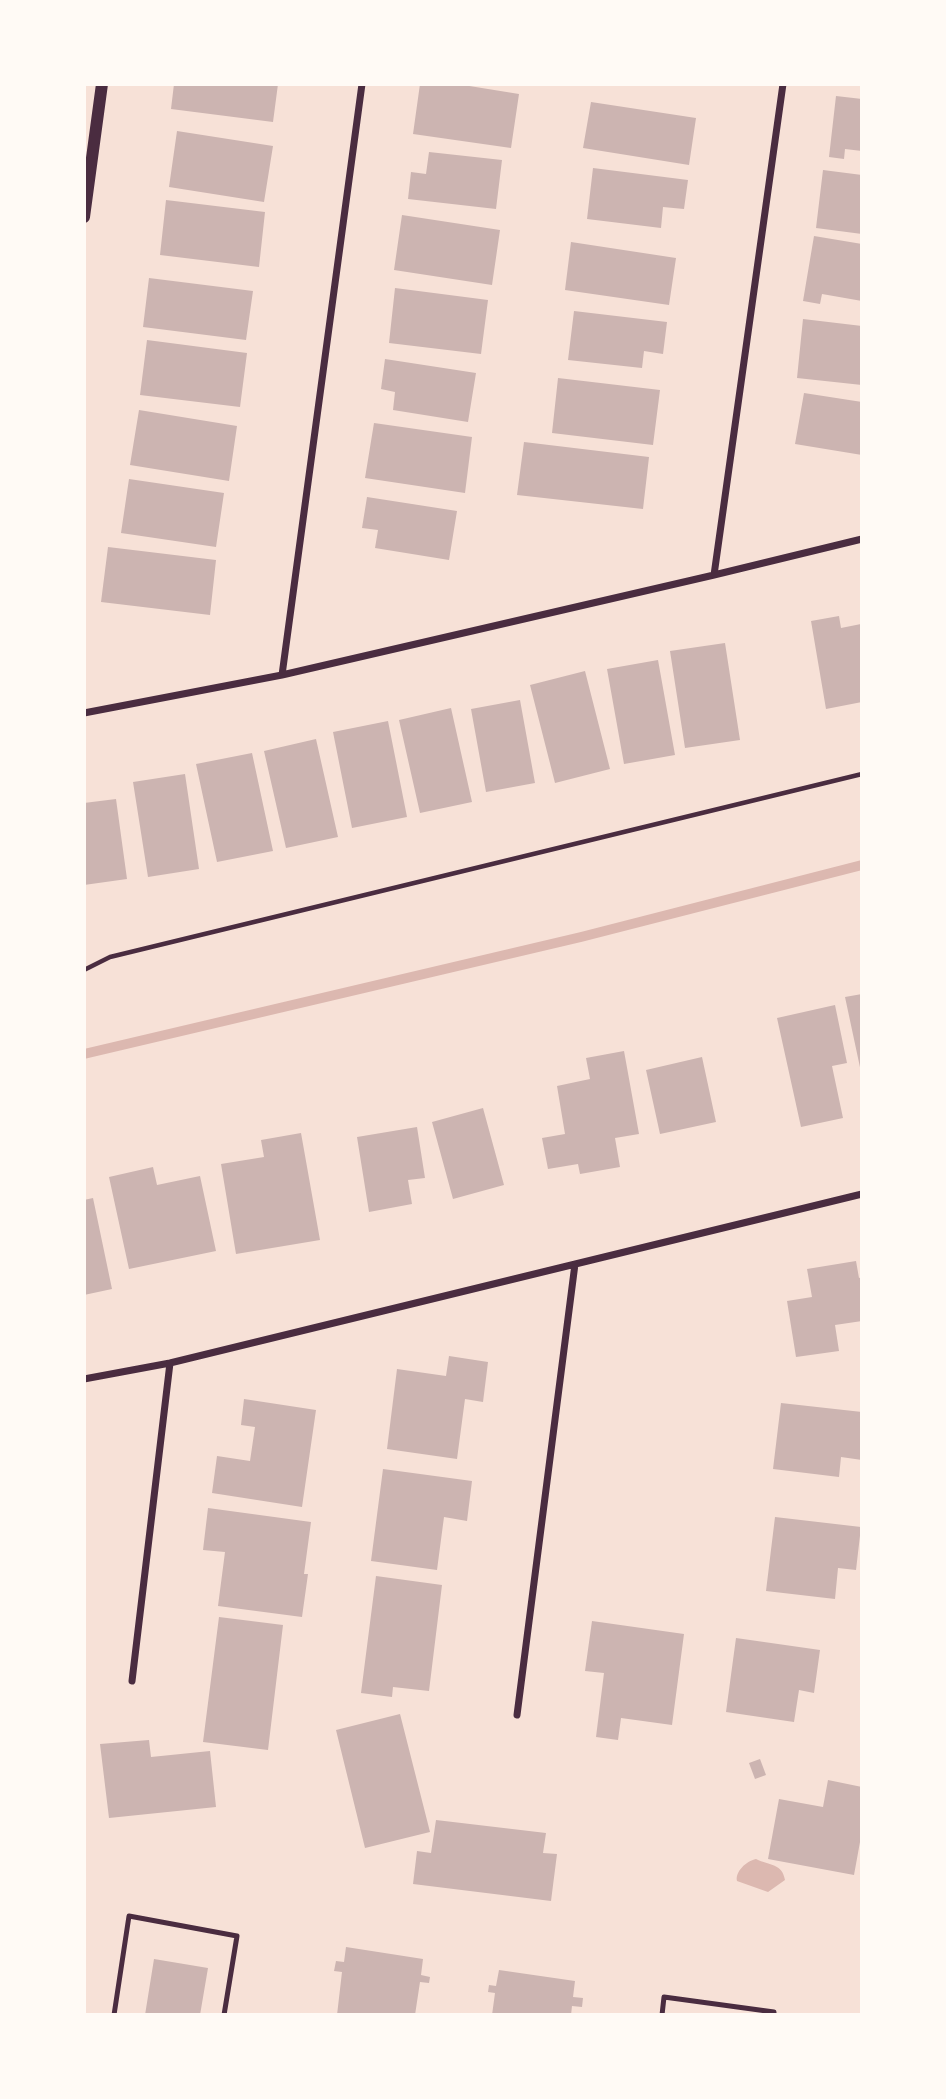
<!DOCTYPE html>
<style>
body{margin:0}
#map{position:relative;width:946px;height:2099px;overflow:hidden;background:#f7e1d7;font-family:"Fira Sans",sans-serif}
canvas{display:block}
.frame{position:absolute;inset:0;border:86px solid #fffaf5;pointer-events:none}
</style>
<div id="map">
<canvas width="946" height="2099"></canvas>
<div class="frame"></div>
</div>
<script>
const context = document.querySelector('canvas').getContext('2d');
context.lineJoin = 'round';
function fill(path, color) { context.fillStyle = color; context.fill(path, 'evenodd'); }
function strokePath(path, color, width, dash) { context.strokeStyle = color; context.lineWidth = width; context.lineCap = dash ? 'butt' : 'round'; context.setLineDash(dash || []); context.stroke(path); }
fill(new Path2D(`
 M 756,1859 C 770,1866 782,1863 785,1880 L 768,1892 L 737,1881 C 735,1872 746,1861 756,1859 Z`), '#dcb8b0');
strokePath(new Path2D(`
 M 84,1054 L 581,937 L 862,865`), '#dcb8b0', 10);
fill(new Path2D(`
 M 174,84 L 278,84 L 273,122 L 171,109 Z
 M 420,84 L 457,84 L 519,94 L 511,148 L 413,134 Z
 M 836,96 L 862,99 L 862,151 L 845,149 L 844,159 L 829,157 Z
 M 591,102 L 696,118 L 689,165 L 583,148 Z
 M 177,131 L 273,146 L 264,202 L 169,187 Z
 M 429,152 L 502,160 L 496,209 L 408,199 L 411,172 L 426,174 Z
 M 593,168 L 688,180 L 684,209 L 663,207 L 661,228 L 587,219 Z
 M 823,170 L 862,175 L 862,234 L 816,228 Z
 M 166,200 L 265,212 L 259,267 L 160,255 Z
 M 402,215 L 500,230 L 492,285 L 394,270 Z
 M 814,236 L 862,244 L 862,301 L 822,294 L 820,304 L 803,301 Z
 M 571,242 L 676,258 L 669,305 L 565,290 Z
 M 149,278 L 253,291 L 246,340 L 143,327 Z
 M 395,288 L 488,300 L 481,354 L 389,343 Z
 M 574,311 L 667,322 L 663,354 L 644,351 L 642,368 L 568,360 Z
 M 803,319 L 862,326 L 862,385 L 797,378 Z
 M 147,340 L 247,353 L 240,407 L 140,395 Z
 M 385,359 L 476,373 L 468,422 L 393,410 L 395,392 L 381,389 Z
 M 558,378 L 660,390 L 653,445 L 552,433 Z
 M 804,393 L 862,402 L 862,455 L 795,444 Z
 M 139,410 L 237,426 L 229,481 L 130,465 Z
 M 374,423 L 472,437 L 465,493 L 365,478 Z
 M 524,442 L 649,457 L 643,509 L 517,495 Z
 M 129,479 L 224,493 L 216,547 L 121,533 Z
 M 367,497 L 457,511 L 449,560 L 375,548 L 378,530 L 362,528 Z
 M 108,547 L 216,560 L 210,615 L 101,602 Z
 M 839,616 L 841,628 L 861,624 L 862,702 L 826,709 L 811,621 Z
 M 725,643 L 740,740 L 685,748 L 670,651 Z
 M 658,660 L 675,755 L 624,764 L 607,669 Z
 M 585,671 L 610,769 L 555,783 L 530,685 Z
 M 520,700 L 535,783 L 486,792 L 471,709 Z
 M 451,708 L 472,802 L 420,813 L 399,720 Z
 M 388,721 L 407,817 L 352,828 L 333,732 Z
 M 316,739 L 338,837 L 286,848 L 264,751 Z
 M 252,753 L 273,851 L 217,862 L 196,764 Z
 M 185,774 L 199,869 L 148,877 L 133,782 Z
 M 116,799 L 127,879 L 84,885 L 84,803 Z
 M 862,994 L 862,1072 L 861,1072 L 845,997 Z
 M 835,1005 L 847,1063 L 832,1066 L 843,1118 L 801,1127 L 777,1018 Z
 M 624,1051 L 639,1134 L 615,1138 L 620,1167 L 580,1174 L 578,1164 L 548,1169 L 542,1138 L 565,1134 L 557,1086 L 590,1079 L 586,1058 Z
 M 702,1057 L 716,1122 L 660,1134 L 646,1070 Z
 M 483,1108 L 504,1185 L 453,1199 L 432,1122 Z
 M 417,1127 L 425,1178 L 408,1180 L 412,1204 L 369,1212 L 357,1137 Z
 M 301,1133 L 320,1240 L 236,1254 L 221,1164 L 264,1157 L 261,1140 Z
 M 153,1167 L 157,1185 L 200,1176 L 216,1251 L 129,1269 L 109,1177 Z
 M 93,1198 L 112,1289 L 84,1295 L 84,1200 Z
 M 856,1261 L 859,1278 L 862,1277 L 862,1321 L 835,1325 L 839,1351 L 796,1357 L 787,1301 L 812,1297 L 807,1269 Z
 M 449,1356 L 488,1362 L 483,1402 L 465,1399 L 457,1459 L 387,1449 L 397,1369 L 446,1376 Z
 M 244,1399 L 316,1410 L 302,1507 L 212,1493 L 217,1456 L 250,1461 L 255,1427 L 241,1425 Z
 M 781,1403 L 862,1412 L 862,1460 L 841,1457 L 839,1477 L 773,1469 Z
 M 383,1469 L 472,1481 L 467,1521 L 444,1517 L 437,1570 L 371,1561 Z
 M 208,1508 L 311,1522 L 304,1574 L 308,1574 L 302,1617 L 218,1606 L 225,1552 L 203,1550 Z
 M 775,1517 L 861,1527 L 856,1570 L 838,1568 L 835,1599 L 766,1591 Z
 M 376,1576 L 442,1585 L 429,1691 L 393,1687 L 392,1697 L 361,1693 Z
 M 219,1617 L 283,1625 L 268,1750 L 203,1742 Z
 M 592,1621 L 684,1634 L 672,1725 L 621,1718 L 618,1740 L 596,1737 L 604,1673 L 585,1671 Z
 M 736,1638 L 820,1650 L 814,1693 L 799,1690 L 794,1722 L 726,1712 Z
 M 400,1714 L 430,1832 L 365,1848 L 336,1730 Z
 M 149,1740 L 151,1757 L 210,1751 L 216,1807 L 109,1818 L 100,1744 Z
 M 760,1759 L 766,1775 L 755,1779 L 749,1763 Z
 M 828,1780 L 862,1787 L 862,1831 L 854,1875 L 768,1859 L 779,1799 L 823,1807 Z
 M 436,1820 L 546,1833 L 543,1853 L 557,1854 L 551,1901 L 413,1884 L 417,1851 L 431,1853 Z
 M 346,1947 L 423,1959 L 421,1975 L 430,1977 L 429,1983 L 420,1982 L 415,2015 L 337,2015 L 342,1972 L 334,1971 L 336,1961 L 344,1962 Z
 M 154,1959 L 208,1968 L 200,2015 L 145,2015 Z
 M 499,1970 L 575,1981 L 573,1997 L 583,1998 L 582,2007 L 572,2006 L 571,2015 L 492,2015 L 495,1993 L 488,1992 L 489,1985 L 496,1986 Z`), '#ccb4b1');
strokePath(new Path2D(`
 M 84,970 L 110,957 L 862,774`), '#4a2c40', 4.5);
strokePath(new Path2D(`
 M 114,2015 L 129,1916 L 237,1936 L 224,2015
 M 662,2015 L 664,1997 L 774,2012 L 774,2015`), '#4a2c40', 5);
strokePath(new Path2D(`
 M 714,575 L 783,84
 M 282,675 L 362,84
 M 84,713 L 282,675 L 714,575 L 862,539
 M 84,1379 L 170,1363 L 862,1194
 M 132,1681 L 170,1363
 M 517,1715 L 575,1264`), '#4a2c40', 7);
strokePath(new Path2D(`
 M 84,217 L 102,84`), '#4a2c40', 12);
</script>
